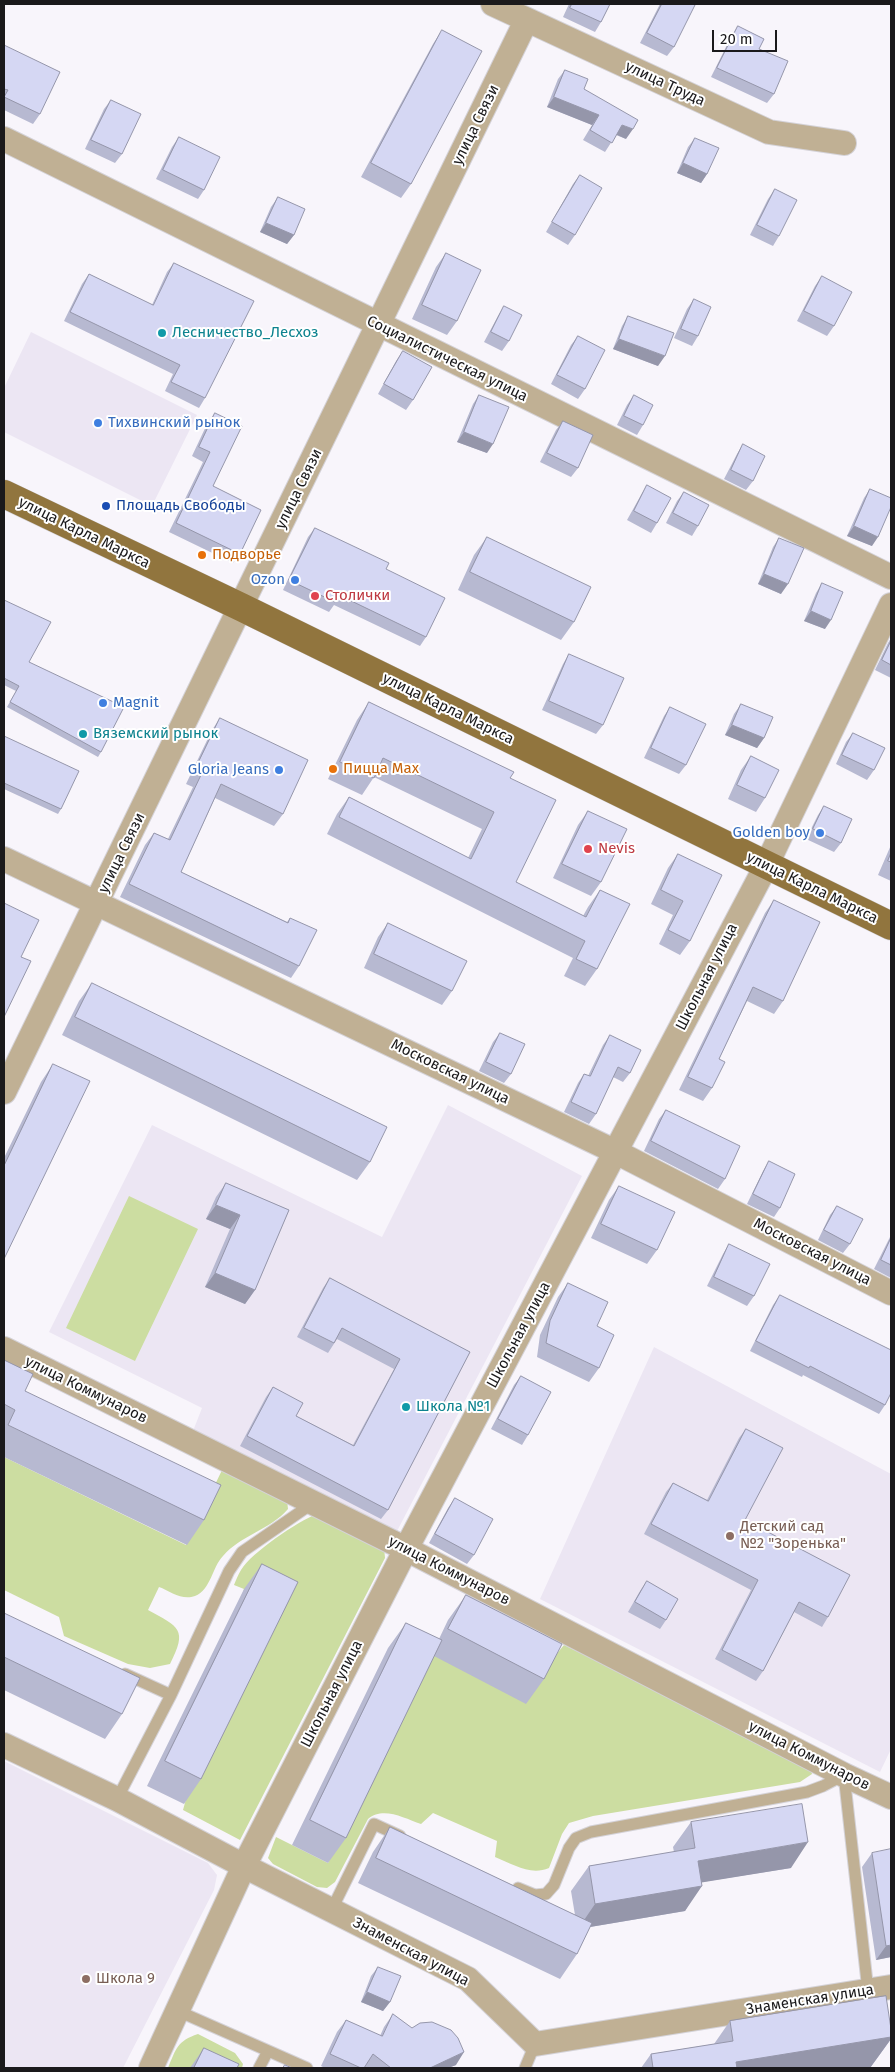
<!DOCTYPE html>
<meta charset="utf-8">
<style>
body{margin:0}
#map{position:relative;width:895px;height:2072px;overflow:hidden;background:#f8f5fb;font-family:"Fira Sans",sans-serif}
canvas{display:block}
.frame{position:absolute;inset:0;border:5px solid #1a191b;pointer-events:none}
.scale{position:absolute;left:712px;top:30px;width:65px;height:22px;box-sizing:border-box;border:2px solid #1a191b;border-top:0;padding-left:6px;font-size:15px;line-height:18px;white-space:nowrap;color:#1a191b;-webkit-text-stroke:4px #fff;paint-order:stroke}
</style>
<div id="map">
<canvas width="895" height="2072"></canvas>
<div class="frame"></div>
<div class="scale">20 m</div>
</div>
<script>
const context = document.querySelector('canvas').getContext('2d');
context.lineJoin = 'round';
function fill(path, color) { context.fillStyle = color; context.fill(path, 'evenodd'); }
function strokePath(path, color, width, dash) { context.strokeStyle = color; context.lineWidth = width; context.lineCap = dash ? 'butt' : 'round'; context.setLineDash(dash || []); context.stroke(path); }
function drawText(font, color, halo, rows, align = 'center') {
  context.font = font + ' "Fira Sans",sans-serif'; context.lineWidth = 4; context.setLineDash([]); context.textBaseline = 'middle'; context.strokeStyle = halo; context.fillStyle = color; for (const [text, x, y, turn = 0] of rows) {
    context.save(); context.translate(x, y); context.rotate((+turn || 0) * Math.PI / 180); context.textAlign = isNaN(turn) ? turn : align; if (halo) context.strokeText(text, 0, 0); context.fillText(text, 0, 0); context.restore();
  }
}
fill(new Path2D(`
 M 31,332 L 197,415 L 152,506 L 4,432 L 4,388 Z
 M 448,1105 L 582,1176 L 396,1533 L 193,1431 L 202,1408 L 49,1332 L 152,1125 L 382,1237 Z
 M 654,1347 L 891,1474 L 891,1749 L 880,1772 L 540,1599 Z
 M 4,1761 L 208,1863 L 217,1875 L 214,1890 L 123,2068 L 4,2068 Z`), '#ece6f3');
fill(new Path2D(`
 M 129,1196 L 198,1229 L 135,1361 L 66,1328 Z
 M 4,1457 L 186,1545 L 223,1468 L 287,1500 L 288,1509 C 270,1530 241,1535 223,1556 C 212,1567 211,1590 195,1596 C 182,1601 170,1591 159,1587 L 148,1610 C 179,1627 188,1629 170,1664 L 150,1668 L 128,1664 L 64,1636 L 59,1617 L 4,1590 Z
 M 317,1514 L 384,1547 L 385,1558 L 240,1840 L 183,1810 L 244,1589 L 234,1585 C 236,1580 238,1575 241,1570 C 251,1553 298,1521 317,1514 Z
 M 564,1645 L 810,1765 L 812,1774 L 800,1782 L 593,1816 L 569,1823 L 562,1834 L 549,1868 C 530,1876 513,1864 495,1857 L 497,1841 L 433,1813 L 421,1824 C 404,1818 383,1806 368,1819 L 335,1882 L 327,1888 L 317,1887 L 273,1864 L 268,1858 L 276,1837 L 328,1863 L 430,1654 L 544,1669 Z
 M 198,2034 L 235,2053 L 243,2064 L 242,2068 L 168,2068 C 176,2049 177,2041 198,2034 Z`), '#ccdda1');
const lane = new Path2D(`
 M 125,1674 L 171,1695
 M 117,1799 L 171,1695 L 229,1571 L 242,1552 L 313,1503
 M 518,1888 L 535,1895 L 546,1894 L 554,1885 L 569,1848 L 576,1838 L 591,1832 L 807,1792 L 823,1786 L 844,1775 L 868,1991
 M 331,1911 L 374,1824 L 400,1836
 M 178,2011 L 307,2068
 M 259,2068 L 268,2051
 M 525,2068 L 535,2044`);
const street = new Path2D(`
 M 493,4 L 769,132 L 844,143
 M 4,139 L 891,577
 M 4,859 L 616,1152 L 891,1293
 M 4,1092 L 526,21
 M 4,1349 L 406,1549 L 844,1775 L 891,1797
 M 4,1745 L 117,1799 L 244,1866 L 468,1979 L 535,2044 L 891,1987
 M 151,2068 L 244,1866 L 406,1549 L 766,866 L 891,605`);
const primary = new Path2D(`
 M 4,494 L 241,607 L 891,926`);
strokePath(lane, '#d4d2d7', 13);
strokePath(street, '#d4d2d7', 26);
strokePath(primary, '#d4d2d7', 29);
strokePath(lane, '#c0b094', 11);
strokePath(street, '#c0b094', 24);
strokePath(primary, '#91753e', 28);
fill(new Path2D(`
 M 569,4 L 610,4 L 601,22 L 595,32 L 563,17 Z
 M 660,4 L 692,4 L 674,47 L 667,56 L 640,43 Z
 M 738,26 L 759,49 L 774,94 L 767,103 L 711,77 L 732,35 Z
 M 442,30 L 411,184 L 401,198 L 361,177 L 433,44 Z
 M 4,45 L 40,114 L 33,124 L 4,110 Z
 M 565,70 L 584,89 L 626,139 L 616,135 L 605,152 L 583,140 L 592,125 L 547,107 L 558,79 Z
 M 111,100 L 122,154 L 115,163 L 85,149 L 104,109 Z
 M 179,137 L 204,190 L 198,199 L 156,179 L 172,147 Z
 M 695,138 L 707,174 L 701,183 L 677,173 L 688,147 Z
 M 580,175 L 575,235 L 568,245 L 546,232 L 573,184 Z
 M 775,189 L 779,236 L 773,246 L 750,235 L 768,199 Z
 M 278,197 L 294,235 L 287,244 L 260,232 L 271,207 Z
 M 446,253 L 457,321 L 447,335 L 412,319 L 436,267 Z
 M 174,263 L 205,398 L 199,408 L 165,391 L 173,374 L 64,321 L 82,284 L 89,274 L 152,305 L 167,272 Z
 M 822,276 L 834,326 L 827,336 L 797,321 L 815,286 Z
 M 694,299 L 698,336 L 692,346 L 674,338 L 687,309 Z
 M 504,306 L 509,341 L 502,351 L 484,342 L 498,316 Z
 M 628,316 L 658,366 L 613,349 L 622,326 Z
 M 578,336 L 585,389 L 578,399 L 551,384 L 571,345 Z
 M 403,351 L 413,400 L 406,410 L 378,394 L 396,361 Z
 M 479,395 L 487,453 L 457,442 L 473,404 Z
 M 634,395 L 643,425 L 637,435 L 617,425 L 627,405 Z
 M 215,413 L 213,486 L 240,554 L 233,563 L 169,532 L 203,462 L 192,456 L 208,422 Z
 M 563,421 L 578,468 L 571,477 L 540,462 L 556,430 Z
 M 743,444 L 753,481 L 746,490 L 724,479 L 737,454 Z
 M 647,485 L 657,523 L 651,533 L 627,520 L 641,495 Z
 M 870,489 L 872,546 L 847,536 L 864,498 Z
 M 684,492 L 698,526 L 692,536 L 666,523 L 677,501 Z
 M 315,528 L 386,569 L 426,637 L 420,646 L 334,605 L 329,612 L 283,590 L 308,537 Z
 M 487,537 L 574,622 L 561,640 L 458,590 L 474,555 Z
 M 779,538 L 781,594 L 758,584 L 773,547 Z
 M 822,583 L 825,629 L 804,621 L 816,593 Z
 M 4,600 L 29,662 L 101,752 L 98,757 L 7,707 L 16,691 L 4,685 Z
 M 891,638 L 891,678 L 875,670 L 888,643 Z
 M 569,654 L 603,725 L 596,734 L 542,710 L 563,664 Z
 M 369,702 L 510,778 L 516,882 L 583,916 L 588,907 L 600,890 L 597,969 L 585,986 L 564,976 L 573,958 L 327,834 L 337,814 L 349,797 L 468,858 L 482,829 L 374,777 L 362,795 L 328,779 L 357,720 Z
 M 741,704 L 764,738 L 757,748 L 725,735 L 734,714 Z
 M 670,707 L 686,765 L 679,774 L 644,758 L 664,716 Z
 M 220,718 L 283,814 L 274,826 L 215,798 L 181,872 L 287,922 L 290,918 L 299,966 L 291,978 L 120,897 L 145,845 L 154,833 L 168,839 L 193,787 L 186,784 L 212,730 Z
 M 853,733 L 874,770 L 867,780 L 836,764 L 846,742 Z
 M 4,736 L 61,809 L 58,814 L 4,789 Z
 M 751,756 L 765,798 L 756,812 L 728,799 L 741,770 Z
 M 824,806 L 841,843 L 834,852 L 806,839 L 818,815 Z
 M 588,811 L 601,882 L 591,896 L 553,878 L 578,825 Z
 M 891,845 L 891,881 L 878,875 Z
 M 678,854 L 690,941 L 680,955 L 659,944 L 673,915 L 651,904 L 668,868 Z
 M 774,900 L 783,1001 L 774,1014 L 747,1001 L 719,1059 L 712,1088 L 703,1101 L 679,1090 L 765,913 Z
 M 388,923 L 452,991 L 442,1005 L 364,968 L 378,937 Z
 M 92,983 L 370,1162 L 357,1180 L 62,1035 L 79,1001 Z
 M 500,1033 L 511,1074 L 504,1083 L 479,1071 L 493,1042 Z
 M 610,1035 L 630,1073 L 623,1082 L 613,1077 L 596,1114 L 589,1124 L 564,1112 L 578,1083 L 584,1074 L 588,1076 L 603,1045 Z
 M 53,1064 L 4,1259 L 4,1158 L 41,1082 Z
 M 666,1110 L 725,1179 L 718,1189 L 644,1151 L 659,1119 Z
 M 769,1161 L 780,1208 L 774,1217 L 747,1204 L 763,1171 Z
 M 226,1183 L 289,1210 L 255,1290 L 245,1304 L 205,1287 L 230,1229 L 206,1219 L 216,1197 Z
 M 619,1186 L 657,1250 L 647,1264 L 591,1238 L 609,1200 Z
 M 837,1206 L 850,1244 L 843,1253 L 818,1240 L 830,1215 Z
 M 891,1235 L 891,1278 L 874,1269 Z
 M 729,1244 L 754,1296 L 747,1306 L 707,1286 L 723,1254 Z
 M 330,1278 L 470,1352 L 388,1510 L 381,1519 L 240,1446 L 266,1397 L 273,1387 L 296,1416 L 353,1445 L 394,1369 L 337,1339 L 328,1353 L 297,1337 L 323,1288 Z
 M 568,1283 L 599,1368 L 589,1382 L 537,1357 L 540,1335 L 558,1297 Z
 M 780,1295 L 885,1405 L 879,1414 L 803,1375 L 802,1377 L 750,1351 L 773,1305 Z
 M 4,1360 L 25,1391 L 204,1520 L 187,1545 L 4,1457 Z
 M 521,1376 L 528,1435 L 522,1445 L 491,1429 L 514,1385 Z
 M 746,1429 L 745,1520 L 828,1617 L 822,1627 L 794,1612 L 763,1671 L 756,1681 L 715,1659 L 751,1590 L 644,1534 L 666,1492 L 673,1483 L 707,1500 L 739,1438 Z
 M 455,1498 L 474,1555 L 467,1564 L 429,1543 L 448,1508 Z
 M 262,1564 L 201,1779 L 184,1804 L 147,1786 L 244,1589 Z
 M 647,1581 L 666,1620 L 660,1629 L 628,1612 L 640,1591 Z
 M 466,1595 L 544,1679 L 526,1704 L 434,1656 L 346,1838 L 328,1863 L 292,1845 L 388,1648 L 406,1623 L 439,1639 L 448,1620 Z
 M 4,1613 L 122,1714 L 105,1739 L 4,1690 Z
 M 691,1822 L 791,1868 L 702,1882 L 685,1911 L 590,1927 L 577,1954 L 560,1979 L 358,1883 L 373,1852 L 390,1827 L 575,1915 L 571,1891 L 589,1866 L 674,1852 L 673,1847 Z
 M 872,1853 L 891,1957 L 876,1960 L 862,1867 Z
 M 378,1967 L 390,2002 L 383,2011 L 361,2002 L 371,1976 Z
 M 393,2014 L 456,2065 L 448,2068 L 367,2068 L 365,2067 L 364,2068 L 325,2068 L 321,2066 L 337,2032 L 346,2020 L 380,2036 L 384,2027 Z
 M 730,2021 L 891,2029 L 891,2039 L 870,2068 L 641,2068 L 651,2054 L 714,2044 Z
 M 204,2048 L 237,2068 L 190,2068 Z`), '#b7b9d1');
fill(new Path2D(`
 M 554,97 L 599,115 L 592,125 L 547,107 Z
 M 622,125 L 633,129 L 626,139 L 615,134 Z
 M 683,163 L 707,174 L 701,183 L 677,173 Z
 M 266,223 L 294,235 L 287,244 L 260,232 Z
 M 619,339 L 665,356 L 658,366 L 613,349 Z
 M 464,432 L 493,444 L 487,453 L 457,442 Z
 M 854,526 L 878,537 L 872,546 L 847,536 Z
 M 764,574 L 788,584 L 781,594 L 758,584 Z
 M 811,611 L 831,620 L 825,629 L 804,621 Z
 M 732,725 L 764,738 L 757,748 L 725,735 Z
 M 216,1205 L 240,1215 L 230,1229 L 206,1219 Z
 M 215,1273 L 255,1290 L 245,1304 L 205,1287 Z
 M 808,1842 L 791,1868 L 680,1886 L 698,1861 Z
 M 702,1886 L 685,1911 L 578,1929 L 595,1904 Z
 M 891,1945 L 891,1957 L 876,1960 L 886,1946 Z
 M 367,1992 L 390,2002 L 383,2011 L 361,2002 Z
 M 891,2037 L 891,2039 L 870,2068 L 732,2068 L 736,2062 Z
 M 464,2052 L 456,2065 L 448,2068 L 430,2068 Z`), '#9596aa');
const building = new Path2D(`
 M 572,4 L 610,4 L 601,22 L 570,8 Z
 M 662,4 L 692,4 L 695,5 L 674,47 L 647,33 Z
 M 738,26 L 764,39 L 759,49 L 788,61 L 774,94 L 717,68 Z
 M 442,30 L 482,51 L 411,184 L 371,163 Z
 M 4,45 L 60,72 L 40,114 L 4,97 L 8,90 L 4,89 Z
 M 565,70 L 588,79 L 584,89 L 638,120 L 633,129 L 622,125 L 612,143 L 590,130 L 599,115 L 554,97 Z
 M 111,100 L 141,114 L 122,154 L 91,140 Z
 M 179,137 L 220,157 L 204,190 L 163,170 Z
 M 695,138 L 719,148 L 707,174 L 683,163 Z
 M 580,175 L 602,188 L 575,235 L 552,222 Z
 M 775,189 L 797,200 L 779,236 L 757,225 Z
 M 278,197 L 305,209 L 294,235 L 266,223 Z
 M 446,253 L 481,270 L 457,321 L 422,305 Z
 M 174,263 L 254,301 L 205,398 L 171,382 L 180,365 L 70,312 L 89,274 L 153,305 Z
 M 822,276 L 852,292 L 834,326 L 804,311 Z
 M 694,299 L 711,307 L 698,336 L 681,329 Z
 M 504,306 L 522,315 L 509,341 L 491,332 Z
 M 628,316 L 674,333 L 665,356 L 619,339 Z
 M 578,336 L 605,350 L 585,389 L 557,375 Z
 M 403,351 L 432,367 L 413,400 L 384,384 Z
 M 479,395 L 509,407 L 493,444 L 464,432 Z
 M 634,395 L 653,405 L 643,425 L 624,416 Z
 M 215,413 L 242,426 L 213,486 L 261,510 L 240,554 L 176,523 L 210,452 L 199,447 Z
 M 563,421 L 593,435 L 578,468 L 547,453 Z
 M 743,444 L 765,456 L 753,481 L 731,470 Z
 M 647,485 L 671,498 L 657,523 L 634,511 Z
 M 870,489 L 891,498 L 891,507 L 878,537 L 854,526 Z
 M 684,492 L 709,505 L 698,526 L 673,513 Z
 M 315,528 L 389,563 L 386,569 L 445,598 L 426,637 L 339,595 L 335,602 L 289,580 Z
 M 487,537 L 591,587 L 574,622 L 470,572 Z
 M 779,538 L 804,548 L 788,584 L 764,574 Z
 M 822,583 L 843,592 L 831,620 L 811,611 Z
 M 4,600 L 51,622 L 29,662 L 124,707 L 101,752 L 10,702 L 19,686 L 4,678 Z
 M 891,641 L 891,665 L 882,660 Z
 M 569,654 L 624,678 L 603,725 L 549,701 Z
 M 369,702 L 514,772 L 510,778 L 556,800 L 516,882 L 586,917 L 600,890 L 630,904 L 597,969 L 576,959 L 585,941 L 339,817 L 349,797 L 471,859 L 494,812 L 383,758 L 374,778 L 340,762 Z
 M 741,704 L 773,717 L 764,738 L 732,725 Z
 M 670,707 L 706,724 L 686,765 L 651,748 Z
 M 220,718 L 308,760 L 283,814 L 221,784 L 181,872 L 288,923 L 290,918 L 317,930 L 299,966 L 129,884 L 154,833 L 170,840 L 201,775 L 194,772 Z
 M 853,733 L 885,748 L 874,770 L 842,755 Z
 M 4,736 L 79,771 L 61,809 L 4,783 Z
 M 751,756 L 779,770 L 765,798 L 737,785 Z
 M 824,806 L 852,819 L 841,843 L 813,829 Z
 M 588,811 L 627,829 L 601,882 L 562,864 Z
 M 891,853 L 891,862 L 888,861 Z
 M 678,854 L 722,875 L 690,941 L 668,930 L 683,901 L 661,890 Z
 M 774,900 L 820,922 L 783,1001 L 753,987 L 719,1059 L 725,1062 L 712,1088 L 688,1077 Z
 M 4,903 L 39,920 L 21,957 L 31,961 L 4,1017 Z
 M 388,923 L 467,961 L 452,991 L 374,954 Z
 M 92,983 L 387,1127 L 370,1162 L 75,1017 Z
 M 500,1033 L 525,1044 L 511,1074 L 486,1062 Z
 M 610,1035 L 641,1050 L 630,1073 L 618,1067 L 596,1114 L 571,1102 L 584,1074 L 590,1076 Z
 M 53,1064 L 90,1081 L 4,1259 L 4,1166 Z
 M 666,1110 L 740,1146 L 725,1179 L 651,1141 Z
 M 769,1161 L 795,1174 L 780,1208 L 753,1194 Z
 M 226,1183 L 289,1210 L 255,1290 L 215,1273 L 240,1215 L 216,1205 Z
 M 619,1186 L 675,1212 L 657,1250 L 601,1224 Z
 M 837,1206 L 863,1219 L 850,1244 L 824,1230 Z
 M 891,1238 L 891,1265 L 881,1260 Z
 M 729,1244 L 770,1264 L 754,1296 L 714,1277 Z
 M 330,1278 L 470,1352 L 388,1510 L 247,1436 L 273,1387 L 303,1403 L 296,1416 L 354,1446 L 400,1359 L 342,1328 L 334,1343 L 304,1328 Z
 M 568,1283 L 608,1302 L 597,1326 L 614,1335 L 599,1368 L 546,1343 L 550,1321 Z
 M 780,1295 L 891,1350 L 891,1393 L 885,1405 L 810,1366 L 809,1368 L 756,1341 Z
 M 4,1360 L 33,1374 L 25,1391 L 221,1485 L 204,1520 L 8,1425 L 15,1410 L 4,1404 Z
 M 521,1376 L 551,1392 L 528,1435 L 498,1419 Z
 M 746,1429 L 783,1448 L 745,1520 L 850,1575 L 828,1617 L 799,1602 L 763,1671 L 722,1650 L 758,1580 L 651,1524 L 673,1483 L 708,1501 Z
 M 455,1498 L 493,1519 L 474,1555 L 435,1534 Z
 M 262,1564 L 298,1582 L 201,1779 L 165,1761 Z
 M 647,1581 L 678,1599 L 666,1620 L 635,1602 Z
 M 466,1595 L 562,1644 L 544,1679 L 448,1629 Z
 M 4,1613 L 140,1678 L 122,1714 L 4,1657 Z
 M 406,1623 L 442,1640 L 346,1838 L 310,1820 Z
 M 802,1804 L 808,1842 L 698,1861 L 702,1886 L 595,1904 L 589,1866 L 695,1848 L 691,1822 Z
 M 390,1827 L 592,1923 L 577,1954 L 376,1858 Z
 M 891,1849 L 891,1945 L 886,1946 L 872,1853 Z
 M 378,1967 L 401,1976 L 390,2002 L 367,1992 Z
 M 886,1996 L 891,2029 L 891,2037 L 736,2062 L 737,2068 L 653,2068 L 651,2054 L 733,2041 L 730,2021 Z
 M 393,2014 L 412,2028 L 420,2023 L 432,2022 L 451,2030 L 458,2038 L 464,2052 L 430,2068 L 391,2068 L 373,2054 L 364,2068 L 361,2068 L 330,2054 L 346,2020 L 382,2036 Z
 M 204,2048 L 239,2064 L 237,2068 L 194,2068 Z
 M 285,2065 L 292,2068 L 283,2068 Z`);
fill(building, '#d5d7f3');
strokePath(building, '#9596aa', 1);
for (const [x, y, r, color] of [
 [162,333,5,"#0f9aa8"],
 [98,423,5,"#3f7fe0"],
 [106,506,5,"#1a4fb4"],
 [202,555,5,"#e8710a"],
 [295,580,5,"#3f7fe0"],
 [315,596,5,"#e0444e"],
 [103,703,5,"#3f7fe0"],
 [83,734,5,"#0f9aa8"],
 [333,769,5,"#e8710a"],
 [279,770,5,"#3f7fe0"],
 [820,833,5,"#3f7fe0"],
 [588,849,5,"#e0444e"],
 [406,1407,5,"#0f9aa8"],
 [730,1536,5,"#8d6e63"],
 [86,1979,5,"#8d6e63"]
]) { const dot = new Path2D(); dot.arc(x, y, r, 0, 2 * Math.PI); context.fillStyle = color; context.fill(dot); strokePath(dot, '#fff', 2); }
drawText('15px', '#1a191b', '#fff', [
 ["улица Труда",665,84,25],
 ["улица Связи",476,125,-64],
 ["Социалистическая улица",447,359,26],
 ["улица Связи",299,489,-64],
 ["улица Карла Маркса",84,533,26],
 ["улица Карла Маркса",448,709,26],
 ["улица Связи",122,853,-64],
 ["улица Карла Маркса",812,888,26],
 ["Школьная улица",707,977,-63],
 ["Московская улица",450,1072,26],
 ["Московская улица",812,1252,27],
 ["Школьная улица",519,1335,-62],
 ["улица Коммунаров",86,1390,26],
 ["улица Коммунаров",449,1571,27],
 ["Школьная улица",332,1694,-63],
 ["улица Коммунаров",809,1756,27],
 ["Знаменская улица",411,1952,28],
 ["Знаменская улица",810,2000,-9]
]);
drawText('15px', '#0d838f', '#fff', [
 ["Лесничество_Лесхоз",172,333],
 ["Вяземский рынок",93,734],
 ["Школа №1",416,1407]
], 'left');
drawText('15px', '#366cbe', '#fff', [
 ["Тихвинский рынок",108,423,"left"],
 ["Ozon",285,580],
 ["Magnit",113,703,"left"],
 ["Gloria Jeans",269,770],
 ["Golden boy",810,833]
], 'right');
drawText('15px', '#164399', '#fff', [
 ["Площадь Свободы",116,506]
], 'left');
drawText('15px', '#c56008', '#fff', [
 ["Подворье",212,555],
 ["Пицца Max",343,769]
], 'left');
drawText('15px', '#be3a42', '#fff', [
 ["Столички",325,596],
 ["Nevis",598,849]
], 'left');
drawText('15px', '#785e54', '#fff', [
 ["Детский сад",740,1527],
 ["№2 \"Зоренька\"",740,1544],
 ["Школа 9",96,1979]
], 'left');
</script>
